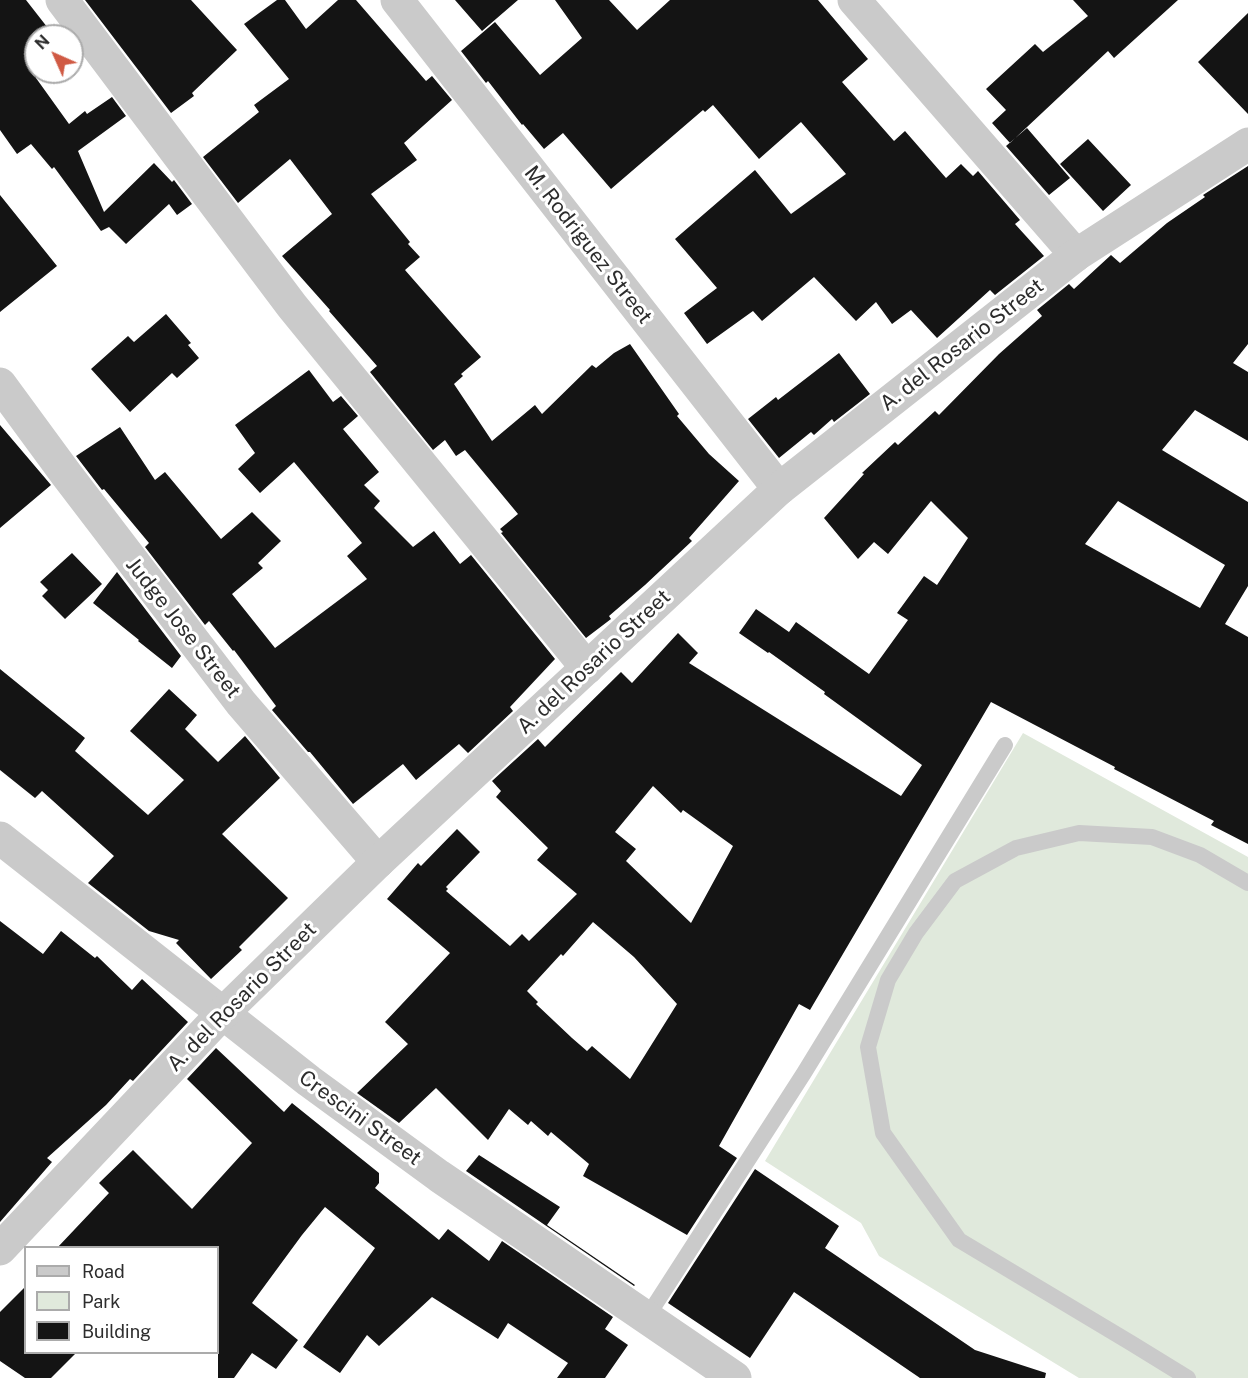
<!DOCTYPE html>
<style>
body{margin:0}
#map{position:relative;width:1248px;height:1378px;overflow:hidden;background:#fff;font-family:"Public Sans",sans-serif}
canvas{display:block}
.legend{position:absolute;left:24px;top:1246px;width:195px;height:108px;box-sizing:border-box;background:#fff;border:2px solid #ababab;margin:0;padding:8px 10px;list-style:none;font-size:18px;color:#2d2d2d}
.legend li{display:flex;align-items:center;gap:12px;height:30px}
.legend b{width:30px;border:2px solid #ababab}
.north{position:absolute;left:24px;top:24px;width:60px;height:60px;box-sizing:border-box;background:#fff;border:2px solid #ababab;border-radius:50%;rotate:315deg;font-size:16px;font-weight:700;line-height:24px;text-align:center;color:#2d2d2d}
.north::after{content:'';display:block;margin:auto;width:21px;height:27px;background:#d05a44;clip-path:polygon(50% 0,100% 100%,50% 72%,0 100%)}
</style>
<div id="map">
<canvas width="1248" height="1378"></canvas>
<ul class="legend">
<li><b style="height:8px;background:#cacaca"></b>Road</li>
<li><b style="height:16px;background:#e0e9dc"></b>Park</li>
<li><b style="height:16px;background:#141414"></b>Building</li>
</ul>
<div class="north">N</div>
</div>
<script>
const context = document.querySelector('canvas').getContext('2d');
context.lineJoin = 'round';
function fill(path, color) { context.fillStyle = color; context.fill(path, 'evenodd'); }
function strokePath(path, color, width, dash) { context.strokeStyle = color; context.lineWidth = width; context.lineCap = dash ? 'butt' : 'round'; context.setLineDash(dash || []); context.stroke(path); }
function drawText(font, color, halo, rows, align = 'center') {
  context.font = font + ' "Public Sans",sans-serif'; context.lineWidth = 6; context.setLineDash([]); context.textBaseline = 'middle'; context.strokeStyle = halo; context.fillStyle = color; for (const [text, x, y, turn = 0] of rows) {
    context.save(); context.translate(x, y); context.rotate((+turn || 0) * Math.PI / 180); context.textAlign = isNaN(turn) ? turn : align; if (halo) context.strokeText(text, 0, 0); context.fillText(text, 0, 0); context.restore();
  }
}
fill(new Path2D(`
 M 1023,733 L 1248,857 L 1248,1378 L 1079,1378 L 879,1256 L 861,1223 L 765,1161 Z`), '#e0e9dc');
fill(new Path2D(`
 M 0,0 L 26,0 L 51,32 L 58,25 L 66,36 L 36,36 L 36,78 L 69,124 L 85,111 L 87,114 L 112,97 L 126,116 L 78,151 L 104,212 L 154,163 L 172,182 L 174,180 L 192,204 L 177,215 L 169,204 L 126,244 L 109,227 L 101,231 L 54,167 L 52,169 L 31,144 L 17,154 L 0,130 Z
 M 85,0 L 191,0 L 237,50 L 192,93 L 194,96 L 171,113 Z
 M 277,0 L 285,0 L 306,29 L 338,0 L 356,0 L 426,81 L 432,76 L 452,100 L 404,143 L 417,160 L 371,194 L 410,242 L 408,244 L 420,257 L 405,270 L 481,357 L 461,374 L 463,376 L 454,384 L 492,441 L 535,405 L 542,414 L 592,365 L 596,368 L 614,353 L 630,344 L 679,414 L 677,416 L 709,454 L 739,481 L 689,538 L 692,541 L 645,585 L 609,616 L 611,619 L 586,638 L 501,533 L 503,532 L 500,529 L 518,514 L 465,450 L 456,456 L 445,440 L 433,450 L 370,372 L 377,366 L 329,311 L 330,310 L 282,256 L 332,214 L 290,159 L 238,203 L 203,157 L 259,112 L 254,105 L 289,79 L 244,24 Z
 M 455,0 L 518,0 L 482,31 Z
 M 555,0 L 609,0 L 637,30 L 670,0 L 818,0 L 868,59 L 842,82 L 894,141 L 905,131 L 946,178 L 961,164 L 973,176 L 978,171 L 1020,220 L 1015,224 L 1044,256 L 995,295 L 990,290 L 937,338 L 911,310 L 892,324 L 876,302 L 856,321 L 814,277 L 762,321 L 753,311 L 707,344 L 684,313 L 717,288 L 675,239 L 755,170 L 791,214 L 846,174 L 801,122 L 759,159 L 713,105 L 705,112 L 703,110 L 611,189 L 563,133 L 544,149 L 523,124 L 522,125 L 488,81 L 486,83 L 461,51 L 495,22 L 540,75 L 582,38 Z
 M 1073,0 L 1178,0 L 1114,58 L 1108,51 L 1010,143 L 992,123 L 1006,110 L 986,89 L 1035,44 L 1043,52 L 1088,16 Z
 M 1248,13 L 1248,114 L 1198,62 Z
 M 1027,128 L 1070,178 L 1049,195 L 1006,146 Z
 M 1088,139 L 1131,185 L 1103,211 L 1060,164 Z
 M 1248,166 L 1248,344 L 1233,363 L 1248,372 L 1248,441 L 1195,410 L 1162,450 L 1248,502 L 1248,586 L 1225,624 L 1248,637 L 1248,844 L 1211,825 L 1214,821 L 1114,769 L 1115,767 L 991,702 L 810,1010 L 799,1004 L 719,1146 L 737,1158 L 687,1235 L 583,1176 L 589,1164 L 551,1132 L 548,1136 L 531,1121 L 528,1125 L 509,1109 L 488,1140 L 436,1088 L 399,1123 L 357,1093 L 408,1044 L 385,1022 L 450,953 L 387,899 L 418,863 L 421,866 L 457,829 L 480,852 L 446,887 L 448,889 L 446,891 L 510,946 L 522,934 L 529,941 L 577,894 L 537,860 L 548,848 L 496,797 L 501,791 L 492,781 L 538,739 L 545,747 L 621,672 L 632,683 L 678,633 L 698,653 L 689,663 L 901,796 L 922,765 L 824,694 L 825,692 L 769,652 L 768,653 L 739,633 L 756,609 L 789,632 L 796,622 L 869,674 L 908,620 L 897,613 L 924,576 L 937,585 L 968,538 L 931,501 L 888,554 L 874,542 L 858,559 L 824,518 L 864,474 L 862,473 L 895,442 L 898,445 L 935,411 L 939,415 L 999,354 L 1042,316 L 1037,310 L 1069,284 L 1074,289 L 1111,255 L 1120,263 L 1167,223 L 1205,197 L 1203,195 ZM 1118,501 L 1225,565 L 1200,608 L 1085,544 ZM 653,786 L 681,813 L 683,810 L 733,846 L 691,923 L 626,861 L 636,849 L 615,832 ZM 593,922 L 634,957 L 677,1004 L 630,1079 L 592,1046 L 587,1051 L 572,1038 L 536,1004 L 538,1002 L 527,991 L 561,954 L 563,956 Z
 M 0,195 L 57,266 L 0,312 Z
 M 166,314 L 191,343 L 188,345 L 199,358 L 177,378 L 172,373 L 130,412 L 91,369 L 128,336 L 134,342 Z
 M 839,353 L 870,394 L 834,422 L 832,419 L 814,435 L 811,432 L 779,458 L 748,419 L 776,397 L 778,400 Z
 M 309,370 L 333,402 L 341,396 L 358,416 L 343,429 L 379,472 L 364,485 L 380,501 L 374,508 L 413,547 L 434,531 L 460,564 L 471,555 L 555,659 L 510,707 L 513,711 L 468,753 L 459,744 L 416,780 L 403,764 L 353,804 L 310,752 L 308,752 L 272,710 L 276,706 L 234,650 L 233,651 L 209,621 L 205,625 L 145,547 L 149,543 L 104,489 L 102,490 L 76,456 L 120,427 L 155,480 L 165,472 L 221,539 L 252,512 L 281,541 L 258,563 L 263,568 L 232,594 L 275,648 L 367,579 L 347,556 L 362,543 L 294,462 L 260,493 L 238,469 L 255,453 L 235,425 Z
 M 0,425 L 51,485 L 0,528 Z
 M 72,553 L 102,584 L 65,619 L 42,596 L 48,590 L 40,582 Z
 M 117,572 L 181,656 L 172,668 L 138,641 L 139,640 L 93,603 Z
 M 0,669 L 85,738 L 75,751 L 148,815 L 184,780 L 130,731 L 169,689 L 197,715 L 185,729 L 218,762 L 245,736 L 280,778 L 222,834 L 288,898 L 239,947 L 242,950 L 211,979 L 176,943 L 179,940 L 149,931 L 88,883 L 114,856 L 42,791 L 35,798 L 0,770 Z
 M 0,921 L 43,954 L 61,931 L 95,958 L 97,956 L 132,990 L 142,979 L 188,1022 L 133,1081 L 130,1079 L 106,1105 L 47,1158 L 52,1162 L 0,1222 Z
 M 216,1048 L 284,1112 L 292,1103 L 379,1173 L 379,1183 L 375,1188 L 439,1240 L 448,1229 L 489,1261 L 502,1241 L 613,1317 L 605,1329 L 628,1345 L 605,1378 L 557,1378 L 568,1363 L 508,1323 L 498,1339 L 432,1297 L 379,1346 L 367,1335 L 340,1373 L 303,1347 L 375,1248 L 325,1207 L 302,1235 L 252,1303 L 298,1340 L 276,1369 L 252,1353 L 234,1378 L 218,1378 L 218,1248 L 57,1248 L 109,1193 L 99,1183 L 133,1150 L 192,1209 L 252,1143 L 187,1079 Z
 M 479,1155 L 560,1207 L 547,1225 L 635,1285 L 634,1286 L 466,1171 Z
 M 755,1169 L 839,1226 L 825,1248 L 975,1350 L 1046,1373 L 1045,1378 L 920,1378 L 794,1292 L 750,1358 L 668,1303 Z
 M 26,1286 L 26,1353 L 76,1353 L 51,1378 L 25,1378 L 0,1361 L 0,1312 Z`), '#141414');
strokePath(new Path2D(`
 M 647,1317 L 804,1073 L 1005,745
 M 1188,1378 L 1131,1343 L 959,1240 L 883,1133 L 868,1047 L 888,980 L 916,933 L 955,881 L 1016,848 L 1079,833 L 1152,837 L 1200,855 L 1248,883`), '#cacaca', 16);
strokePath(new Path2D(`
 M 62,0 L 292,306 L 587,668
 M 397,0 L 779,489
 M 854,0 L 1076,255
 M 0,384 L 66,474 L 241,703 L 378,862
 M 0,838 L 309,1081 L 439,1176 L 735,1378`), '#cacaca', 33);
strokePath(new Path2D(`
 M 0,1249 L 222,1014 L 378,862 L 779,489 L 1076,255 L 1248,144`), '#cacaca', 33);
drawText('21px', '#2d2d2d', '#fff', [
 ["M. Rodriguez Street",588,245,52],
 ["A. del Rosario Street",962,345,-38],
 ["Judge Jose Street",183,628,52],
 ["A. del Rosario Street",594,662,-43],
 ["A. del Rosario Street",242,997,-45],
 ["Crescini Street",360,1118,36]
]);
</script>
